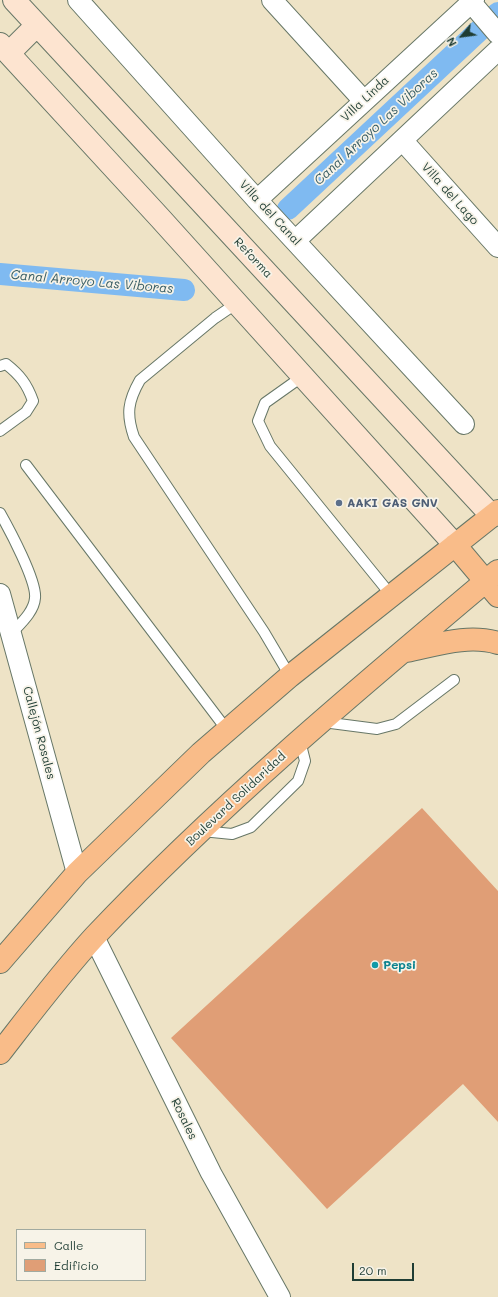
<!DOCTYPE html>
<meta charset="utf-8">
<style>
body{margin:0}
#map{position:relative;width:498px;height:1297px;overflow:hidden;background:#eee3c6;font-family:Mali,sans-serif}
canvas{display:block}
.legend{position:absolute;left:16px;top:1229px;width:130px;height:52px;box-sizing:border-box;background:#f7f3e8;border:1px solid #a1aaa0;margin:0;padding:5px 7px;list-style:none;font-size:12px;color:#1f3d34}
.legend li{display:flex;align-items:center;gap:8px;height:20px}
.legend b{width:20px;border:1px solid #a1aaa0}
.north{position:absolute;left:442px;top:16px;width:40px;height:40px;-webkit-text-stroke:3px #f7f3e8;paint-order:stroke;rotate:241deg;font-size:11px;font-weight:700;line-height:16px;text-align:center;color:#1f3d34}
.north::after{content:'';display:block;margin:auto;width:14px;height:18px;background:#1f3d34;clip-path:polygon(50% 0,100% 100%,50% 72%,0 100%)}
.scale{position:absolute;left:352px;top:1263px;width:62px;height:18px;box-sizing:border-box;border:2px solid #1f3d34;border-top:0;padding-left:5px;font-size:12px;line-height:14px;white-space:nowrap;color:#1f3d34;-webkit-text-stroke:3px #f7f3e8;paint-order:stroke}
</style>
<div id="map">
<canvas width="498" height="1297"></canvas>
<ul class="legend">
<li><b style="height:5px;background:#f9bc89"></b>Calle</li>
<li><b style="height:11px;background:#e09e76"></b>Edificio</li>
</ul>
<div class="north">N</div>
<div class="scale">20 m</div>
</div>
<script>
const context = document.querySelector('canvas').getContext('2d');
context.lineJoin = 'round';
function strokePath(path, color, width, dash) { context.strokeStyle = color; context.lineWidth = width; context.lineCap = dash ? 'butt' : 'round'; context.setLineDash(dash || []); context.stroke(path); }
function fill(path, color) { context.fillStyle = color; context.fill(path, 'evenodd'); }
function drawText(font, color, halo, rows, align = 'center') {
  context.font = font + ' Mali,sans-serif'; context.lineWidth = 3.5; context.setLineDash([]); context.textBaseline = 'middle'; context.strokeStyle = halo; context.fillStyle = color; for (const [text, x, y, turn = 0] of rows) {
    context.save(); context.translate(x, y); context.rotate((+turn || 0) * Math.PI / 180); context.textAlign = isNaN(turn) ? turn : align; if (halo) context.strokeText(text, 0, 0); context.fillText(text, 0, 0); context.restore();
  }
}
strokePath(new Path2D(`
 M 288,209 L 498,13
 M 0,274 L 184,290`), '#7fbaf1', 22);
fill(new Path2D(`
 M 422,808 L 498,891 L 498,1122 L 463,1084 L 327,1209 L 171,1038 Z`), '#e09e76');
const service = new Path2D(`
 M 237,303 L 215,318 L 140,380 C 128,401 126,414 134,437 L 264,632 L 290,676
 M 0,366 L 6,364 C 20,375 27,384 33,401 L 26,412 L 0,431
 M 303,376 L 265,403 L 258,421 L 270,446 L 391,595
 M 26,465 L 227,730
 M 0,513 C 9,529 37,581 35,598 C 34,612 20,624 11,634
 M 323,722 L 377,729 L 396,724 L 454,680
 M 202,831 L 232,834 L 251,827 L 298,781 L 305,761 L 300,741`);
const minor = new Path2D(`
 M 78,0 L 257,200 L 464,424
 M 272,0 L 363,100
 M 469,0 L 498,34
 M 403,141 L 498,247
 M 257,200 L 474,0
 M 295,241 L 498,50
 M 0,594 L 77,873
 M 94,937 L 211,1173 L 280,1297`);
const secondary = new Path2D(`
 M 14,0 L 492,516
 M 0,44 L 160,218 L 455,545
 M 9,53 L 37,25`);
const primary = new Path2D(`
 M 455,545 L 498,596
 M 406,651 C 436,645 468,634 498,643
 M 0,962 L 77,873 L 201,753 L 290,676 L 498,511
 M 0,1053 C 31,1013 61,973 95,936 C 220,804 359,688 498,571`);
strokePath(service, '#677767', 12);
strokePath(minor, '#677767', 22);
strokePath(secondary, '#677767', 24);
strokePath(primary, '#677767', 24);
strokePath(service, '#fff', 10);
strokePath(minor, '#fff', 20);
strokePath(secondary, '#fde4d0', 22);
strokePath(primary, '#f9bc89', 22);
for (const [x, y, r, color] of [
 [339,503,4,"#5c6f8a"],
 [375,965,4,"#0f9aa8"]
]) { const dot = new Path2D(); dot.arc(x, y, r, 0, 2 * Math.PI); context.fillStyle = color; context.fill(dot); strokePath(dot, '#f7f3e8', 1.5); }
drawText('12px', '#1f3d34', '#f7f3e8', [
 ["Villa Linda",365,99,-43],
 ["Villa del Lago",450,194,48],
 ["Villa del Canal",270,213,47],
 ["Reforma",253,258,47],
 ["Callejón Rosales",39,733,75],
 ["Boulevard Solidaridad",236,799,-43],
 ["Rosales",184,1119,64]
]);
drawText('bold 12px', '#4e5e75', '#f7f3e8', [
 ["AAKI GAS GNV",347,503]
], 'left');
drawText('bold 12px', '#0d838f', '#f7f3e8', [
 ["Pepsi",383,965]
], 'left');
drawText('italic 13px', '#375c63', '#f7f3e8', [
 ["Canal Arroyo Las Viboras",376,127,-43],
 ["Canal Arroyo Las Viboras",92,282,5]
]);
</script>
